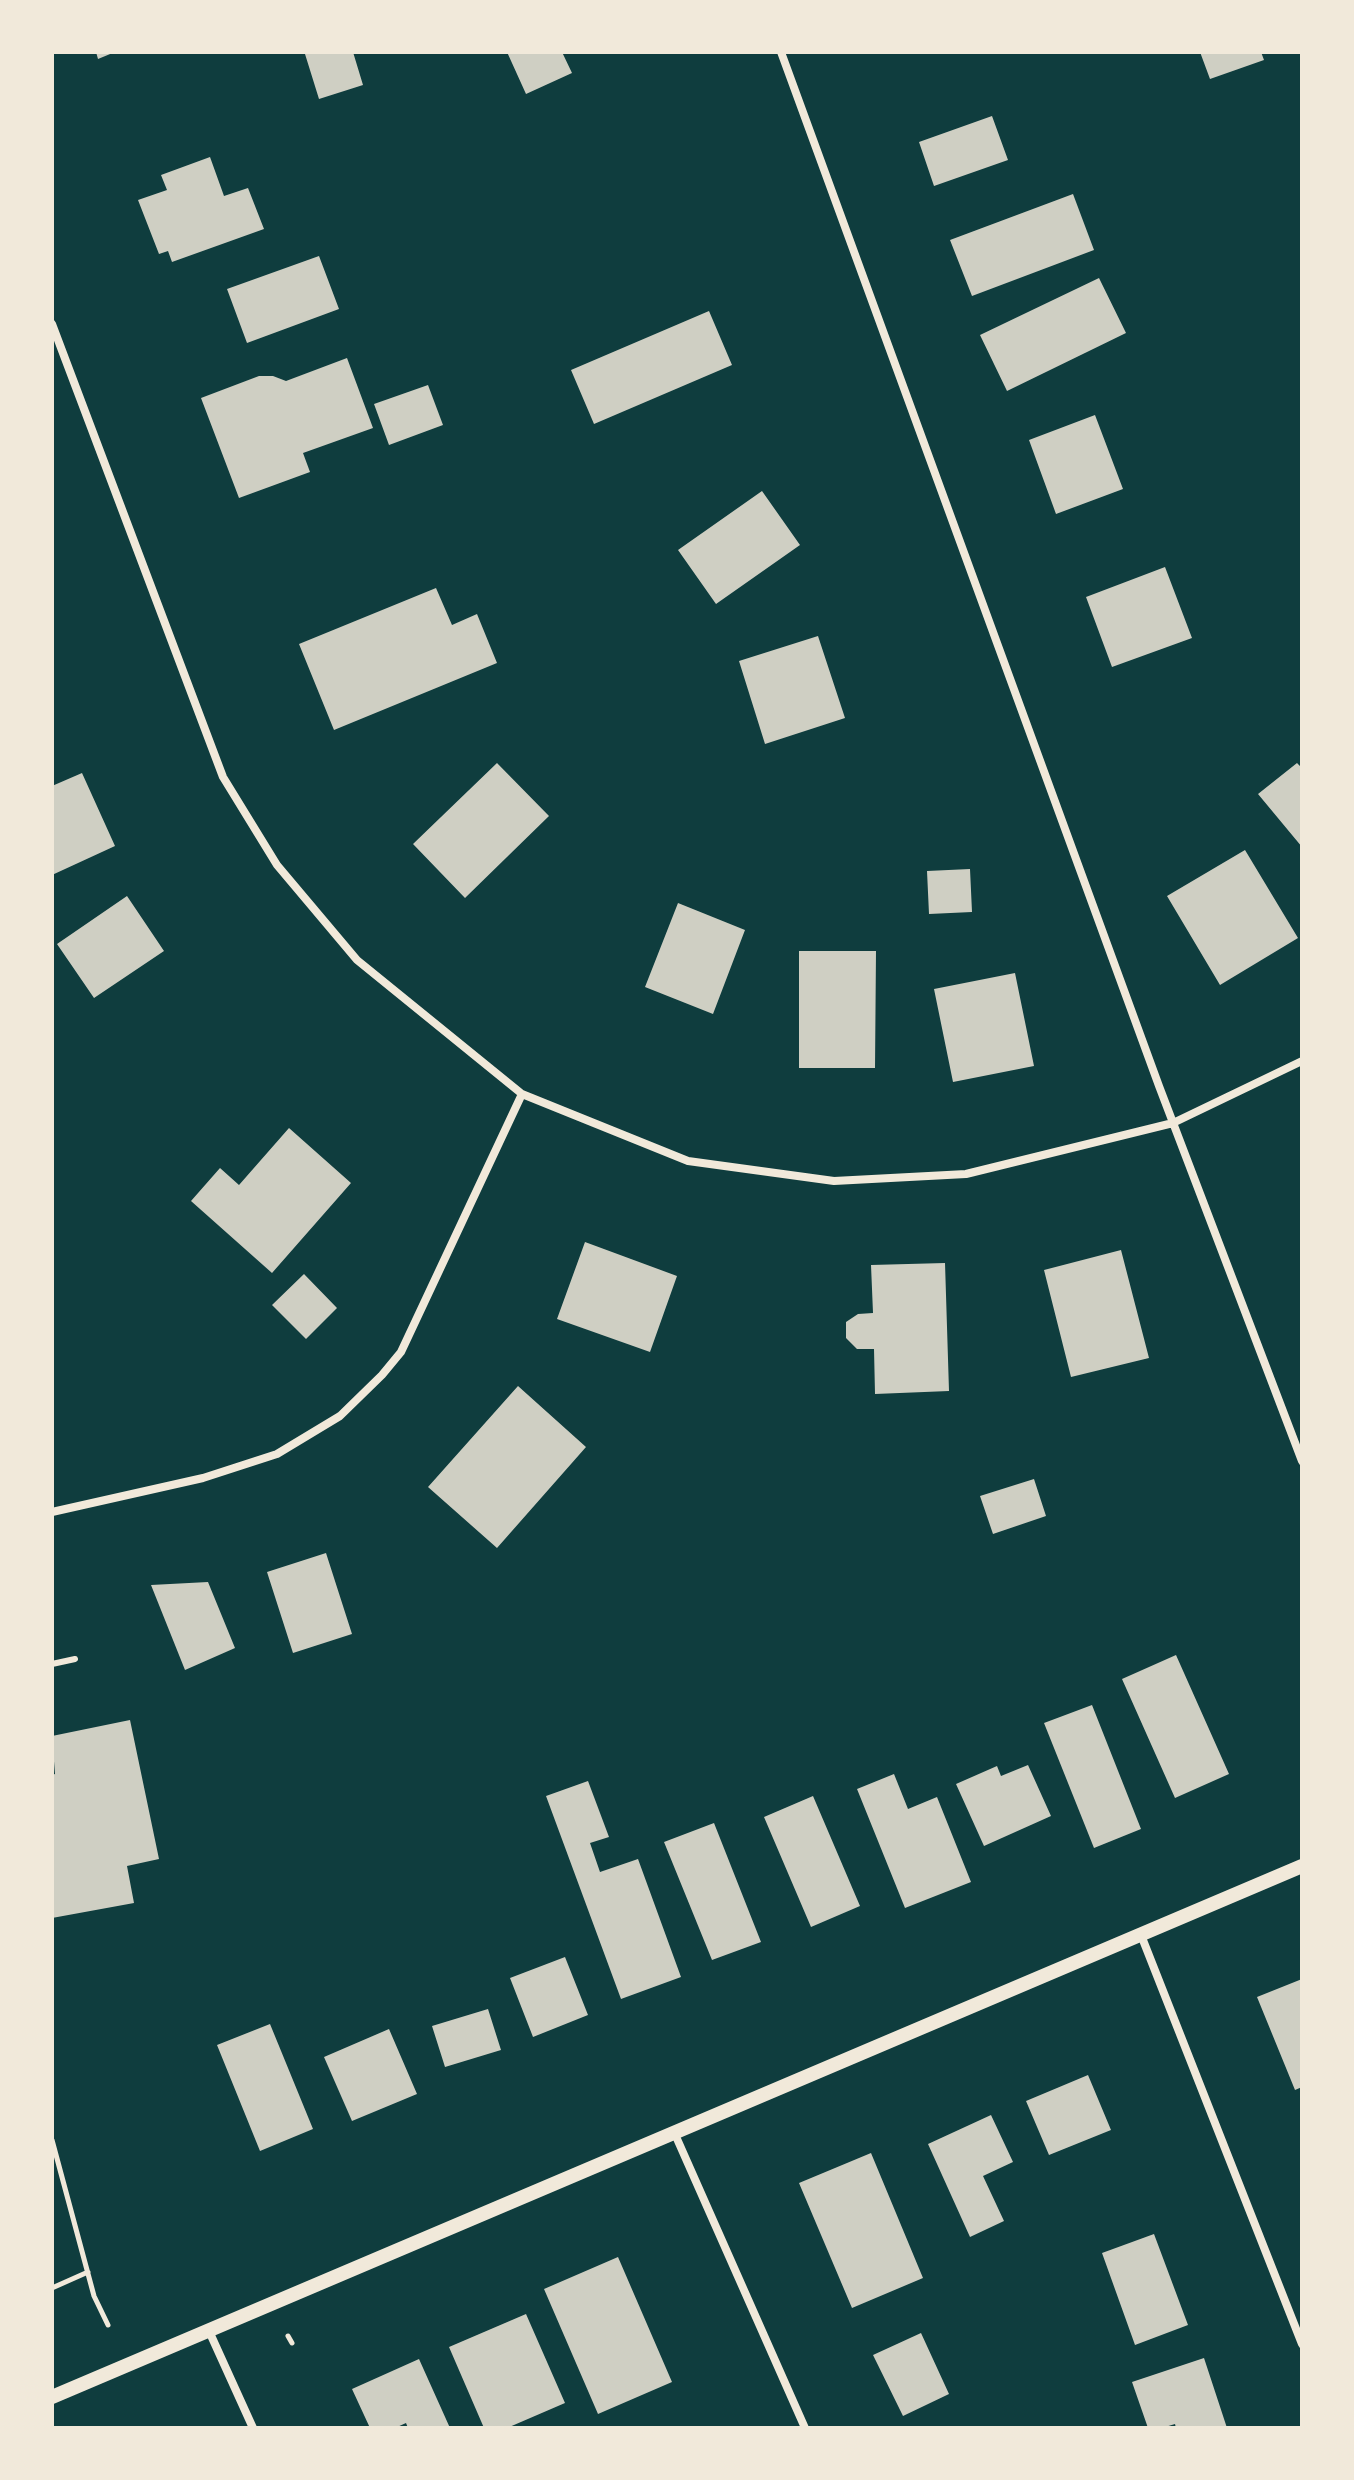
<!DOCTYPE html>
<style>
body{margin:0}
#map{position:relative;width:1354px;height:2480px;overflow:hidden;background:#0f3d3e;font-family:"Noto Sans",sans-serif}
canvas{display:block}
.frame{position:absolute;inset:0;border:54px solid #f1e9da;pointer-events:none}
</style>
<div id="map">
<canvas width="1354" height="2480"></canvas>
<div class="frame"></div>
</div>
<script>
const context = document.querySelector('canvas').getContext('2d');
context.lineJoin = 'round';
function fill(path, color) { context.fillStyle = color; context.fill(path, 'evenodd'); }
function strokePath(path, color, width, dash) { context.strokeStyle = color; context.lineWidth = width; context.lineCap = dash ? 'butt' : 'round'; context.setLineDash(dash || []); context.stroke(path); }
fill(new Path2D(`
 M 96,52 L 115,52 L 98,59 Z
 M 311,52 L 353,52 L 363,85 L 319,99 L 305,54 Z
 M 507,52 L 562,52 L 572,73 L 526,94 Z
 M 1200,52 L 1261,52 L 1264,60 L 1210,79 Z
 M 992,116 L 1008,160 L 934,186 L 919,142 Z
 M 210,157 L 224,196 L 248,188 L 264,229 L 172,262 L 168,251 L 159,254 L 138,200 L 167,190 L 161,175 Z
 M 1073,194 L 1094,250 L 972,296 L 950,240 Z
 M 319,256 L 339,309 L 247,343 L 227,289 Z
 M 1099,278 L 1126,333 L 1007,391 L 980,335 Z
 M 709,311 L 732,365 L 594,424 L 571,370 Z
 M 347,358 L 373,428 L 303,453 L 310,472 L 239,498 L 201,398 L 259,376 L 273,376 L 286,381 Z
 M 428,385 L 443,425 L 389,445 L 374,404 Z
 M 1095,415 L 1123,489 L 1056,514 L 1029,440 Z
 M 762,491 L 800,545 L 716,604 L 678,550 Z
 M 1165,567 L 1192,638 L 1112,667 L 1086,597 Z
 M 436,588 L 452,625 L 477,614 L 497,663 L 334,730 L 299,644 Z
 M 818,636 L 845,718 L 765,744 L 739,661 Z
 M 497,763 L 549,816 L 465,898 L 413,844 Z
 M 1297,763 L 1302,768 L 1302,847 L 1258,794 Z
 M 82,773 L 115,846 L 52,875 L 52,786 Z
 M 1245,850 L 1298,938 L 1220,985 L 1167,896 Z
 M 970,869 L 972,912 L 929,914 L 927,871 Z
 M 127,896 L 164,951 L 94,998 L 57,944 Z
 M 678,903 L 745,930 L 713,1014 L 645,987 Z
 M 799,951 L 876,951 L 875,1068 L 799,1068 Z
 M 1015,973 L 1034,1066 L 953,1082 L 934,989 Z
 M 289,1128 L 351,1183 L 272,1273 L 191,1201 L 220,1168 L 239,1185 Z
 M 585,1242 L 677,1276 L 650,1352 L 557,1319 Z
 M 1121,1250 L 1149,1358 L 1071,1377 L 1044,1270 Z
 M 945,1263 L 949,1391 L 875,1394 L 874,1349 L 857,1349 L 846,1338 L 846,1322 L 858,1314 L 873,1313 L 871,1265 Z
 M 304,1274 L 337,1308 L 306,1339 L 272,1305 Z
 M 518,1386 L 586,1447 L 497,1548 L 428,1487 Z
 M 1034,1479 L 1046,1516 L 993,1534 L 980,1496 Z
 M 326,1553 L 352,1634 L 293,1653 L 267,1572 Z
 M 208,1582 L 235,1648 L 185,1670 L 151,1585 Z
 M 1176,1655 L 1229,1774 L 1175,1798 L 1122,1679 Z
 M 1092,1705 L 1141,1829 L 1094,1848 L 1044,1723 Z
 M 130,1720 L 159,1859 L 127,1866 L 134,1903 L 52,1918 L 52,1775 L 55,1774 L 52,1736 Z
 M 1028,1765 L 1051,1816 L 984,1846 L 956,1784 L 997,1766 L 1001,1776 Z
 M 894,1774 L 908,1809 L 937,1797 L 971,1882 L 905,1908 L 857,1789 Z
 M 588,1781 L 609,1837 L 590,1843 L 600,1872 L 638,1859 L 681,1977 L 621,1999 L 546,1796 Z
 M 813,1796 L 860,1906 L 811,1927 L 764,1817 Z
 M 714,1823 L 761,1942 L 712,1960 L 664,1842 Z
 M 565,1957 L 588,2015 L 533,2037 L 510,1978 Z
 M 1302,1979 L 1302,2087 L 1295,2090 L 1257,1997 Z
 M 488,2009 L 501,2050 L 445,2067 L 432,2026 Z
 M 270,2024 L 313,2129 L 260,2151 L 217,2045 Z
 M 389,2029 L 417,2094 L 352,2121 L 324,2057 Z
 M 1088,2075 L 1111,2130 L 1049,2155 L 1026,2101 Z
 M 991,2115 L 1013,2162 L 983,2176 L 1004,2221 L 970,2237 L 928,2144 Z
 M 871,2153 L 923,2278 L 852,2308 L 799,2183 Z
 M 1154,2234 L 1188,2325 L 1135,2345 L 1102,2253 Z
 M 618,2257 L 672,2382 L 598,2414 L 544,2289 Z
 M 526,2314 L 565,2403 L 507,2428 L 484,2428 L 449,2347 Z
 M 921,2333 L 949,2394 L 903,2416 L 873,2355 Z
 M 1204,2358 L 1227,2428 L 1176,2428 L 1175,2424 L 1162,2428 L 1148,2428 L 1132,2382 Z
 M 419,2359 L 450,2428 L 408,2428 L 406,2423 L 395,2428 L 370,2428 L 352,2389 Z`), '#cfcfc3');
strokePath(new Path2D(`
 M 52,2140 L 94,2296 L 108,2325
 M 52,2288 L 88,2272
 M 288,2336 L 292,2343`), '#f1e9da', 5);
strokePath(new Path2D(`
 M 52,1664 L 75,1659`), '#f1e9da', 6);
strokePath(new Path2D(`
 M 781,52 L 1159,1086 L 1302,1461
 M 52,324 L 223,777 L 277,865 L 357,960 L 522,1094 L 688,1161 L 834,1181 L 966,1174 L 1173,1123 L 1302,1061
 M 52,1512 L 203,1478 L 277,1454 L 340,1416 L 382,1375 L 401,1352 L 522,1094
 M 1141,1935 L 1302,2344
 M 674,2132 L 805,2428
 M 209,2331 L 253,2428`), '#f1e9da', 8);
strokePath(new Path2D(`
 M 52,2397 L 1302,1866`), '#f1e9da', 14);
</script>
